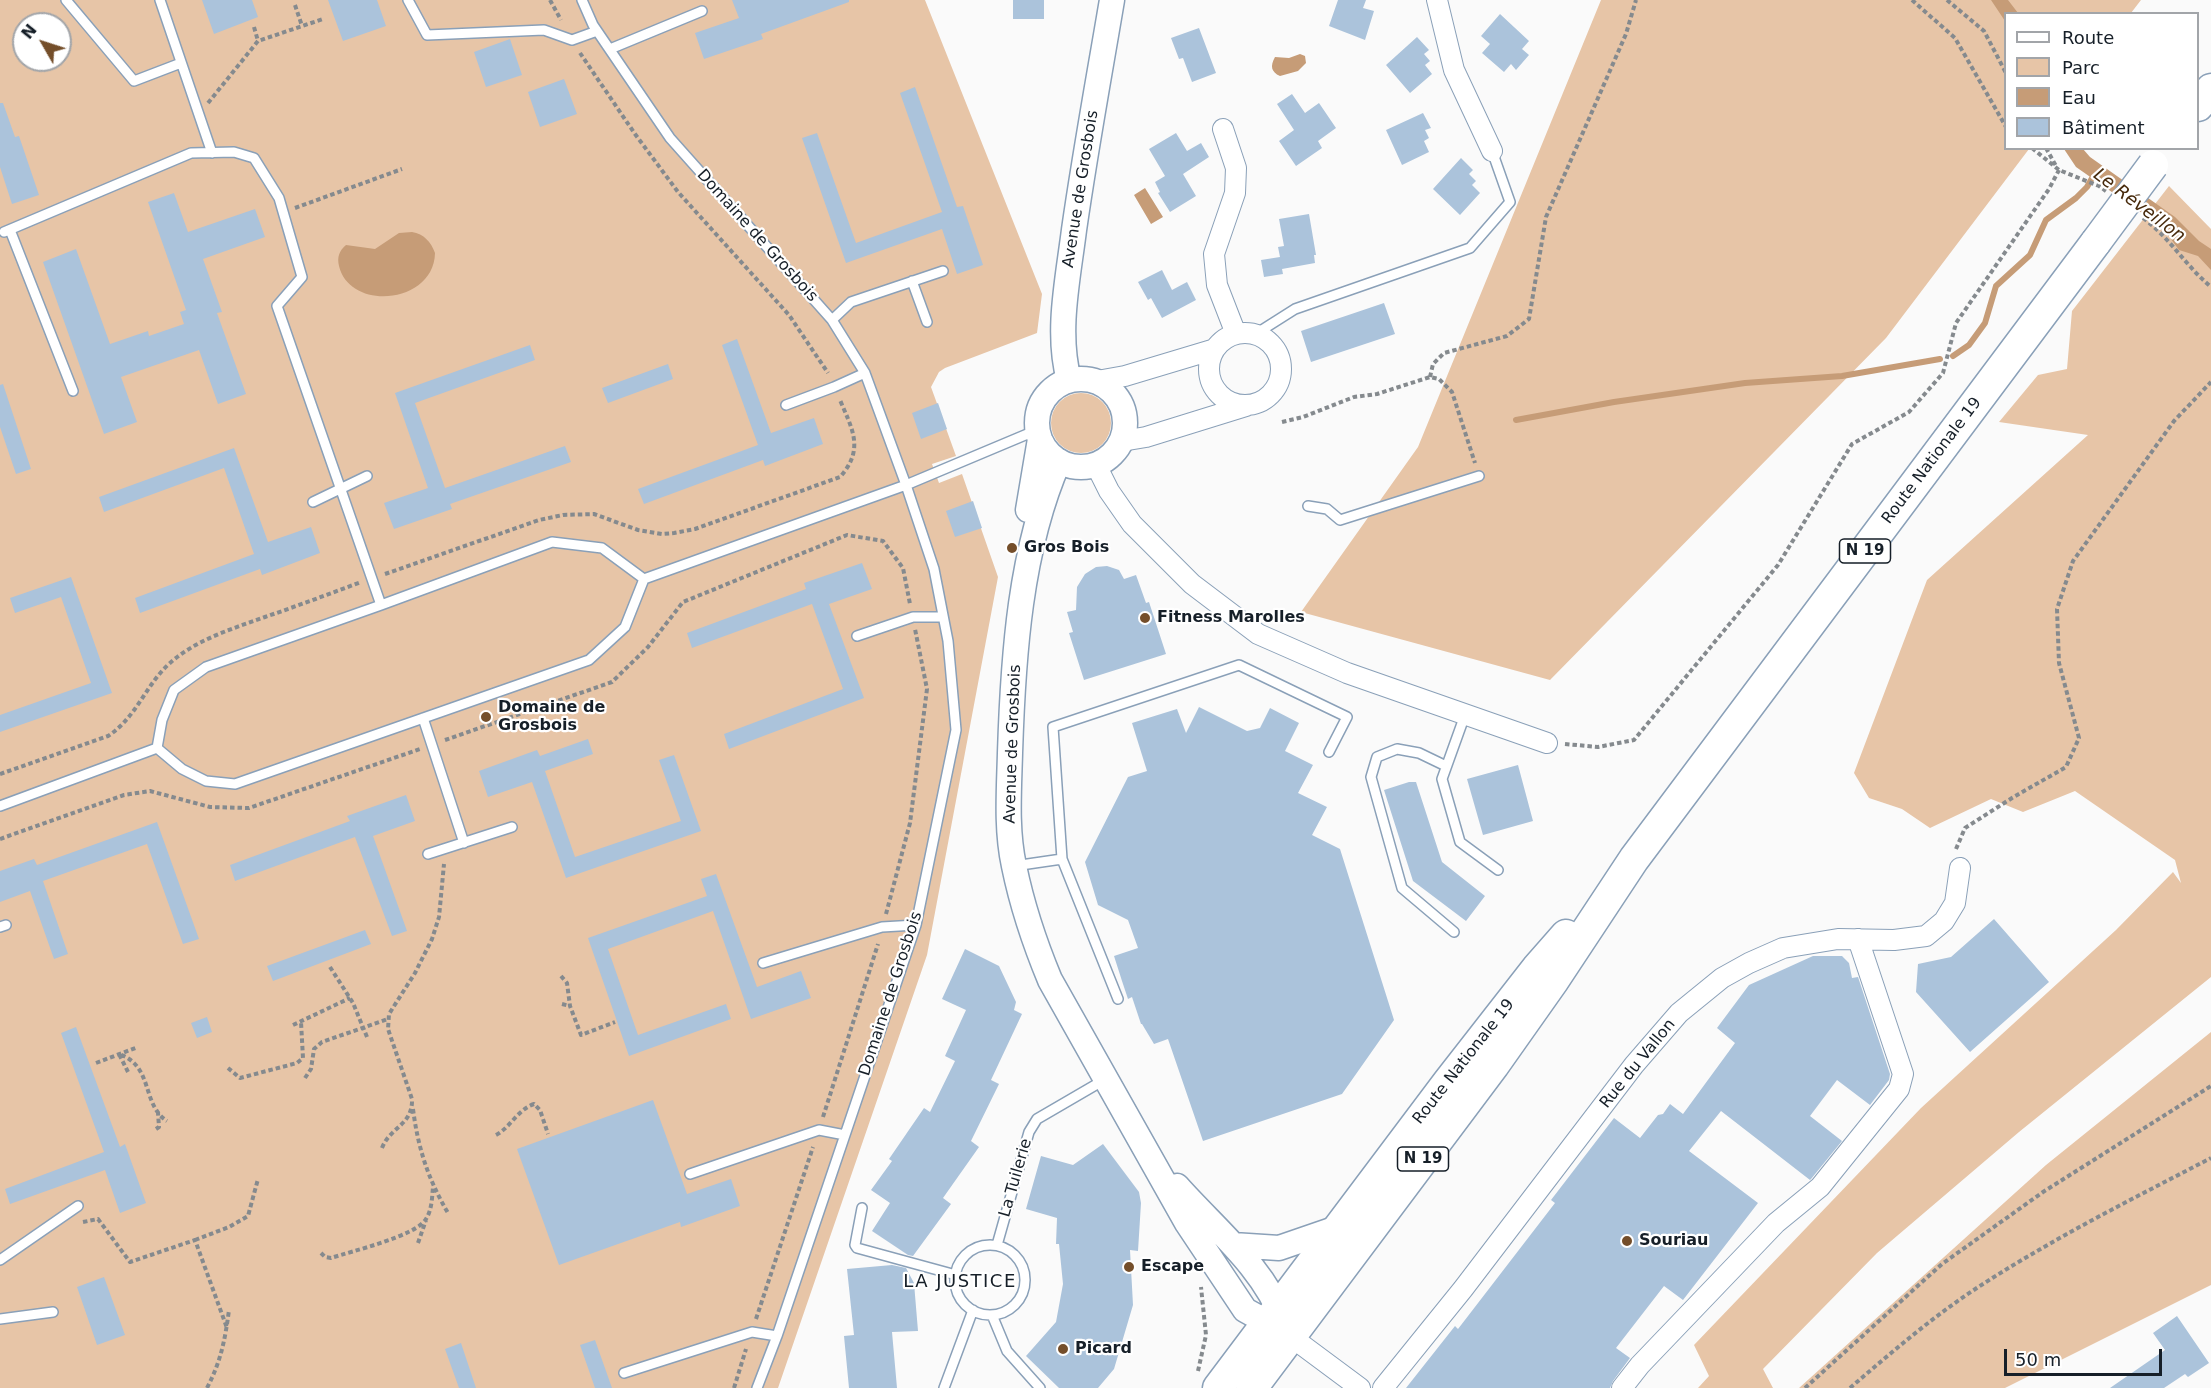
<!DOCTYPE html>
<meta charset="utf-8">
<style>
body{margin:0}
#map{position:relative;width:2211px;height:1388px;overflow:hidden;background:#fafafa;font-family:"DejaVu Sans",sans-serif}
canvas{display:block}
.legend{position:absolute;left:2004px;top:12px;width:195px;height:138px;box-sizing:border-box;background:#fff;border:2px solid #a2a5a9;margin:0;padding:8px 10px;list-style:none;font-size:18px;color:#161f28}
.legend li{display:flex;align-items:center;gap:12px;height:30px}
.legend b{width:30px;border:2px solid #a2a5a9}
.north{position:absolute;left:12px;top:12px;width:60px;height:60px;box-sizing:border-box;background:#fff;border:2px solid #a2a5a9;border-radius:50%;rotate:309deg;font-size:16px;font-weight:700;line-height:24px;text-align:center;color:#161f28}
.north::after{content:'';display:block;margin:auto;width:21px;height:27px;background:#744e2a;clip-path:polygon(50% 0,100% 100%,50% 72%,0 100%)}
.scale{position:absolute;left:2004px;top:1349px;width:158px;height:27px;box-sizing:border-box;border:3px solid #161f28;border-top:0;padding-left:8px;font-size:18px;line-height:21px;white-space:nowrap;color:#161f28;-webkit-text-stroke:4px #fff;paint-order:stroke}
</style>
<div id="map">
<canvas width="2211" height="1388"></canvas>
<ul class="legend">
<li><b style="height:8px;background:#fff"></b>Route</li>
<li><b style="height:16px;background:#e7c5a7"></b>Parc</li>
<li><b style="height:16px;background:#c69c77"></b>Eau</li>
<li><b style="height:16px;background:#abc3db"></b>Bâtiment</li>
</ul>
<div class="north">N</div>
<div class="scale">50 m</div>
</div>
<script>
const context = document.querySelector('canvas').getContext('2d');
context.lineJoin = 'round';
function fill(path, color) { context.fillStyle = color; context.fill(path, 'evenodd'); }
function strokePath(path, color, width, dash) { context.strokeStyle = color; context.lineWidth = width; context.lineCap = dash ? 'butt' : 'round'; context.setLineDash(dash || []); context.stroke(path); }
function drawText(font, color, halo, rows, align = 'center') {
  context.font = font + ' "DejaVu Sans",sans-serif'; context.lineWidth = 4.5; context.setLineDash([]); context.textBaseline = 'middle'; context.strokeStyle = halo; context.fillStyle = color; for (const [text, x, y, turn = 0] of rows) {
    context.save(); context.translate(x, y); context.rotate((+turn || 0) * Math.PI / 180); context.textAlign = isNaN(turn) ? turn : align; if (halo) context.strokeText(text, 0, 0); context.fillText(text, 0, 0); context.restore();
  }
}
fill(new Path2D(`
 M 0,0 L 925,0 L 1042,294 L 1037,333 L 945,368 L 939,372 L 931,387 L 956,456 L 932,464 L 939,483 L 962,474 L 998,577 L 927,955 L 778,1388 L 0,1388 ZM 24,24 L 60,24 L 60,60 L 24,60 Z
 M 1601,0 L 2141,0 L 2131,13 L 2006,14 L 2006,148 L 2029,149 L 1886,338 L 1550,680 L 1301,612 L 1418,447 Z
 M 2169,186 L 2211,229 L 2211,977 L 2019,1132 L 1877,1253 L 1763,1369 L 1773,1388 L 1698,1388 L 1709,1376 L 1694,1345 L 1921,1108 L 2116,930 L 2173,872 L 2181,883 L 2175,860 L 2075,791 L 2023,812 L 1991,799 L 1930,828 L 1902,809 L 1869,798 L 1854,773 L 1927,580 L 2088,435 L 1999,422 L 2038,375 L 2067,369 L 2072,311 Z
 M1051 423a30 30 0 1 1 60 0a30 30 0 1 1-60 0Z
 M 2211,1032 L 2211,1285 L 2005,1388 L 1799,1388 L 2046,1165 Z`), '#e7c5a7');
fill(new Path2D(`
 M 1991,0 L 2008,0 L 2018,13 L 2006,14 L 2005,21 Z
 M 1300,54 L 1305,56 L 1306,63 L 1298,71 L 1280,76 C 1271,72 1270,66 1275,57 L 1289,58 Z
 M 2064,149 L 2083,149 L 2090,157 L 2175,217 L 2199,241 L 2211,249 L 2211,270 L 2198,256 L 2179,250 L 2162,227 L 2076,167 Z
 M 1145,188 L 1163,217 L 1151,224 L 1134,195 Z
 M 412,232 C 424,234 431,242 435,253 C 434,304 350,312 339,266 C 337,257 339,251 346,245 L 375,249 L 399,233 Z`), '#c69c77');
strokePath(new Path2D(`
 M 1953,356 L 1969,345 L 1985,323 L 1996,286 L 2030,255 L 2046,220 L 2076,198 L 2087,187 L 2095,173
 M 1516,420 L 1614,402 L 1745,383 L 1842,376 L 1940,359`), '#c69c77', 6);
fill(new Path2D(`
 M 202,0 L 252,0 L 258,17 L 214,34 Z
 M 328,0 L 377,0 L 386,26 L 343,41 Z
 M 732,0 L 849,0 L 849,2 L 761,34 L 763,39 L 704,59 L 695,33 L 739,18 Z
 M 1013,0 L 1044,0 L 1044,19 L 1013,19 Z
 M 1338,0 L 1366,0 L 1363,8 L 1374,11 L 1365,40 L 1329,26 Z
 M 1500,14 L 1529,41 L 1522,49 L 1529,55 L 1516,70 L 1511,64 L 1504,72 L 1482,53 L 1490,44 L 1481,36 Z
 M 1199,28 L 1216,73 L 1192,82 L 1183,58 L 1179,59 L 1171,38 Z
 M 1417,37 L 1429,50 L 1424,54 L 1430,61 L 1425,65 L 1432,74 L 1410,93 L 1386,65 Z
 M 510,39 L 522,75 L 486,87 L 474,52 Z
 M 564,79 L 577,114 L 540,127 L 528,92 Z
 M 915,87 L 957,207 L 963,206 L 983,265 L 957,274 L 942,229 L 846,263 L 802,138 L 817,133 L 856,243 L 942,212 L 900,93 Z
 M 1292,94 L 1305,113 L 1319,103 L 1336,128 L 1318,141 L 1322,148 L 1296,166 L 1279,141 L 1294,130 L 1277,104 Z
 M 0,103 L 3,103 L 15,137 L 19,136 L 39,195 L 12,204 L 0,167 Z
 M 1423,113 L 1431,128 L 1425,130 L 1429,138 L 1424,141 L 1429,152 L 1402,165 L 1386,130 Z
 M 1176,133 L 1187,151 L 1201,143 L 1209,157 L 1183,174 L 1196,196 L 1170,212 L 1158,193 L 1160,192 L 1155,182 L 1165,176 L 1149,149 Z
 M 1461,158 L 1473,170 L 1469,174 L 1476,181 L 1472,185 L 1480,193 L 1460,215 L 1433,189 Z
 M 174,193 L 188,232 L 255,209 L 265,237 L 203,259 L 222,312 L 217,313 L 246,394 L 218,404 L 199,350 L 121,377 L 137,422 L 104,434 L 43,262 L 76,249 L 110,344 L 148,331 L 149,336 L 184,324 L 180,312 L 186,310 L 148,202 Z
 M 1309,214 L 1316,255 L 1314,255 L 1315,263 L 1282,269 L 1283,274 L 1264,277 L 1261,260 L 1280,257 L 1278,247 L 1284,246 L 1279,219 Z
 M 1162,270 L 1172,290 L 1187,282 L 1196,300 L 1162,318 L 1151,298 L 1148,300 L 1138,282 Z
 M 1384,303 L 1395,334 L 1311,362 L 1301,331 Z
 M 737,339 L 771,433 L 814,418 L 823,444 L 765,466 L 763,460 L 644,504 L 638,489 L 758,445 L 722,345 Z
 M 530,345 L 535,360 L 415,403 L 445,488 L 565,446 L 571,462 L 450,504 L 452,509 L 394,529 L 384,503 L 428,488 L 395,393 Z
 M 668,364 L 673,379 L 608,403 L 602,388 Z
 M 3,384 L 31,469 L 16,474 L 0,427 L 0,385 Z
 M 938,403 L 947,429 L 921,439 L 912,413 Z
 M 234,448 L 268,542 L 311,527 L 320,553 L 262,575 L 260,569 L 140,613 L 135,598 L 254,554 L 224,468 L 104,512 L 99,497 Z
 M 973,501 L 982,528 L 955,537 L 946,511 Z
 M 862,563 L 872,589 L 829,604 L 864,698 L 729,749 L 724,734 L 843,689 L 812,604 L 692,648 L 687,633 L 806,589 L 804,583 Z
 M 1107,566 L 1119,570 L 1124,579 L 1136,575 L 1146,603 L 1149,602 L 1166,654 L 1084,680 L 1069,633 L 1073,632 L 1067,612 L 1076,610 L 1077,587 L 1085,574 L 1096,567 Z
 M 71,577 L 112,693 L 0,732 L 0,715 L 91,683 L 61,597 L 15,613 L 10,598 Z
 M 1199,707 L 1247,731 L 1260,728 L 1270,708 L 1299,723 L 1285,751 L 1313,765 L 1298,793 L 1327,807 L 1312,835 L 1340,849 L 1394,1020 L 1342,1094 L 1203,1141 L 1168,1039 L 1154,1044 L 1142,1024 L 1141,1024 L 1132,997 L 1128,999 L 1122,981 L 1114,956 L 1138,948 L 1128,920 L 1098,905 L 1085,862 L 1128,777 L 1147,771 L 1132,723 L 1177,709 L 1186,733 Z
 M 588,739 L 593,754 L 545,771 L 575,857 L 681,821 L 659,760 L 674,755 L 701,831 L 566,878 L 532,782 L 488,797 L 479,771 L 537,750 L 540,756 Z
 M 1518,765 L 1533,821 L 1483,835 L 1467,779 Z
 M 1409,782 L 1416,782 L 1442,862 L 1485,896 L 1466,921 L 1413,881 L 1384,790 Z
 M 406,795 L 415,821 L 373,836 L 407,931 L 392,936 L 355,837 L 235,881 L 230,865 L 350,821 L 347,816 Z
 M 157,822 L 199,939 L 183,944 L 147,844 L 43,881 L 68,954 L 54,959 L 30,891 L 0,902 L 0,871 L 34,859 L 37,865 Z
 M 716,874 L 757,987 L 801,971 L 811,998 L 751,1019 L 713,911 L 608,949 L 638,1035 L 726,1004 L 731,1019 L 629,1056 L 588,938 L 707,896 L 701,879 Z
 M 1994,919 L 2049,982 L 1970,1052 L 1916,992 L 1918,964 L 1951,957 Z
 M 365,930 L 371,944 L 273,981 L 267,966 Z
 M 965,949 L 999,966 L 1016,1002 L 1014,1010 L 1022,1014 L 991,1080 L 999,1084 L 971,1141 L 979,1147 L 943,1198 L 951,1204 L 913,1256 L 908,1255 L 872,1231 L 890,1203 L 871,1190 L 892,1161 L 889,1159 L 924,1108 L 930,1112 L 955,1061 L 945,1056 L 966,1010 L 942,999 Z
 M 1813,956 L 1842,956 L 1849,963 L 1852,978 L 1858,977 L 1890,1074 L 1889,1080 L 1870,1105 L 1837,1080 L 1810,1116 L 1842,1141 L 1811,1179 L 1810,1180 L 1721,1111 L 1689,1151 L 1758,1203 L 1683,1300 L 1664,1286 L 1616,1348 L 1630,1358 L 1613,1381 L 1610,1388 L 1406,1388 L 1455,1326 L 1458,1329 L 1555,1203 L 1551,1200 L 1614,1118 L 1640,1138 L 1658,1115 L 1663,1114 L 1670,1104 L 1683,1114 L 1735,1043 L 1717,1028 L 1749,985 Z
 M 207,1017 L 212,1032 L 197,1038 L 191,1023 Z
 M 76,1027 L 120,1147 L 125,1144 L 146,1203 L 120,1213 L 105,1170 L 10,1204 L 5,1189 L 104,1152 L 61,1033 Z
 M 653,1100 L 687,1194 L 731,1179 L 740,1206 L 681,1227 L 680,1222 L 559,1265 L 517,1149 Z
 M 1103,1144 L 1139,1192 L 1141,1203 L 1138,1251 L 1130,1250 L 1133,1305 L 1114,1369 L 1098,1388 L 1059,1388 L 1026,1356 L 1056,1322 L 1063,1284 L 1059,1244 L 1056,1244 L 1057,1218 L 1026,1209 L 1041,1156 L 1073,1165 Z
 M 892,1265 L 906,1268 L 914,1283 L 918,1331 L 892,1332 L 897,1388 L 849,1388 L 844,1336 L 854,1335 L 847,1269 Z
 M 104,1277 L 125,1335 L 97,1345 L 77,1287 Z
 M 2177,1316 L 2209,1363 L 2188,1377 L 2185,1374 L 2164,1388 L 2110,1388 L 2165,1350 L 2153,1333 Z
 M 595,1340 L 612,1388 L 595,1388 L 580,1345 Z
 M 461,1343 L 476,1388 L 459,1388 L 445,1349 Z`), '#abc3db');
const service = new Path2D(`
 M 66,0 L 134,81 L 181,63
 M 160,0 L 212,153
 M 408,0 L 427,35 L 544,30 L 572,40 L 597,31
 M 582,0 L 593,25 L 670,138 L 832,320 L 865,373 L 906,485 L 934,569 L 948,641 L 956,730 L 916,925 L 777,1336 L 757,1388
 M 610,49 L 702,11
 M 10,230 L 73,391
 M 4,232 L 191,153 L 234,152 L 254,158 L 279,198 L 302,277 L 277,306 L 381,605
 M 912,281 L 927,322
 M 832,320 L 851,302 L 943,271
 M 1254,335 L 1295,309 L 1470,248 L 1510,202 L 1492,151
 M 786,405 L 834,387 L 865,373
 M 313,502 L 367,476
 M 1308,506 L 1327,509 L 1340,520 L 1479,476
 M 552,542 L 602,548 L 644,579 L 625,627 L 589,660 L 235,784 L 206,781 L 182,769 L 157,748 L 162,720 L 174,690 L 206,667 L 381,605 Z
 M 644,579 L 906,485 L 1037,430
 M 857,636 L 913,617 L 943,617
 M 1465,715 L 1442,779 L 1460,842 L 1498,870
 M 423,718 L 464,843
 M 1446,766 L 1419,753 L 1397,749 L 1377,757 L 1371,777 L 1402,888 L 1454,932
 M 0,806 L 157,748
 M 428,854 L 512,827
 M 1014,866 L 1062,859
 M 0,927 L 6,925
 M 763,963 L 882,927 L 916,925
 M 1118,999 L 1062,859 L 1053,727 L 1239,665 L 1347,717 L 1329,752
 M 690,1174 L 819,1130 L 845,1135
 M 862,1208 L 855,1245 L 857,1248 L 956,1275
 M 997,1245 L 1029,1132 L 1037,1119 L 1104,1080
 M955 1280a35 35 0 1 1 70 0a35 35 0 1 1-70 0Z
 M 0,1260 L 78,1206
 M 992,1315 L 1007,1351 L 1040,1388
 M 0,1319 L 53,1312
 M 624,1373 L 752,1332 L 777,1336
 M 944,1388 L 973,1310`);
const minor = new Path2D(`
 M 1437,0 L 1454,70 L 1492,151
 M 1223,129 L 1236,168 L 1235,193 L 1214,254 L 1217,285 L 1236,334
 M1209 369a36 36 0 1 1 72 0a36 36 0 1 1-72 0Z
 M 1097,381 L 1125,376 L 1215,349
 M 1122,441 L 1146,437 L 1246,406
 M 1096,465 L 1109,491 L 1132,524 L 1192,584 L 1258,634 L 1347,673 L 1547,743
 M 1290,1336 L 1360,1388
 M 1383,1388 L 1463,1289 L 1634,1065 L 1679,1013 L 1722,978 L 1749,963 L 1783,948 L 1838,939 L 1894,940 L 1926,936 L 1944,921 L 1955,903 L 1960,868
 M 1622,1388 L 1640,1365 L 1776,1223 L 1820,1187 L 1899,1089 L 1903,1074 L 1858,939`);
const tertiary = new Path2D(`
 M1037 423a44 44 0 1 1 88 0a44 44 0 1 1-88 0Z
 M 1069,380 C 1056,332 1068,279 1074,230 C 1085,153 1099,77 1112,0
 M 1059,461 C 1020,549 1013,657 1010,753 C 1009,791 1006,829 1014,866 C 1022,905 1035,944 1050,980 L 1187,1223 L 1245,1310 L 1283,1331
 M 1028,510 L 1040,439
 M 1177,1186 C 1215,1229 1263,1266 1284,1322
 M 1233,1245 L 1279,1248 L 1340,1227`);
const primary = new Path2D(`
 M 2198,106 L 2211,89
 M 1218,1388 L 1448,1082 L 1537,968 L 1566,935
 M 1252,1388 L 1494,1065 L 1554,980 L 1634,859 L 2096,242`);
strokePath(service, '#8aa0b8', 12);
strokePath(minor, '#8aa0b8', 22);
strokePath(tertiary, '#8aa0b8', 27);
strokePath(primary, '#8aa0b8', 33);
strokePath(new Path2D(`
 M 550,0 L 561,20
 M 1912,0 L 1955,38 L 2006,127
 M 1947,0 L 1984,31 L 2006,73
 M 295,5 L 302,26
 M 254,27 L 258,41
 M 580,53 L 635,134 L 678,192 L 789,315 L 828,373
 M 208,103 L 258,41 L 323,19
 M 2032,148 L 2059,170 L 2099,186 L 2106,191
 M 2046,148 L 2056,166
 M 295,208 L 402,169
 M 2143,218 C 2170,238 2185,265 2211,287
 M 1430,377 L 1433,364 L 1444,353 L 1507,336 L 1529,319 L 1546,217 L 1626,34 L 1636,0
 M 1043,399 L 1046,384
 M 1282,422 L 1303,417 L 1354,397 L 1377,394 L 1430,377 L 1439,379 L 1452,392 L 1475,463
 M 385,574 L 539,520 L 563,515 L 594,514 L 638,530 L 662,534 L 674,533 L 695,529 L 840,477 C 865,449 852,429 840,400
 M 445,740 L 612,682 L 648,647 L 683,602 L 847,535 L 883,541 L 903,568 L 910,604
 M 1565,744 L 1598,747 L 1634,740 L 1778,565 L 1852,444 L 1909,412 L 1943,373 L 1956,323 L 2049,189 L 2059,170
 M 0,774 L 108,736 C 137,717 146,684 170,663 C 197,639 232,629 265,617 C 297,606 329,594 361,582
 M 0,839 L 124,795 L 150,791 L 210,807 L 249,808 L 420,749
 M 1956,849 L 1965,828 L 2012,798 L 2066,767 L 2079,738 L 2059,663 L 2057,609 L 2073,561 L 2174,421 L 2211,382
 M 886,914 L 910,823 L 927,689 L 915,629
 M 330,967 L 353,1003 L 367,1037
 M 561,976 L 567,983 L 570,1006 L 581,1035 L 615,1022
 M 562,1004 L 570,1006
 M 293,1025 L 350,998
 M 96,1063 L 138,1047
 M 228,1068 L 240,1078 L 297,1063 L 303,1058 L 301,1022
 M 128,1072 L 119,1054 C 154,1066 141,1104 167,1121
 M 305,1078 L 311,1069 L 314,1049 L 322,1042 L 388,1019
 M 413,1109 C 418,1148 428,1179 448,1213
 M 823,1117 L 878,944
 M 156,1129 L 159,1127 L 158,1113
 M 496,1135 C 511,1127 517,1110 534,1104 L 540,1110 L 548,1134
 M 382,1148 C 390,1127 413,1125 412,1099 L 388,1029 L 389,1014 L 415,973 L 432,939 L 439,917 L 444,864
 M 83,1222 L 98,1219 L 130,1262 L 195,1240 L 227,1328
 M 195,1240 L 229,1227 L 248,1216 L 258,1179
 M 418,1243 L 426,1220
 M 321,1253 L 325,1257 L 331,1258 C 352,1251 416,1236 426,1219 C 432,1210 432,1197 433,1187
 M 756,1319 L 813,1147
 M 1198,1371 L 1206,1335 L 1201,1287
 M 207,1388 C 221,1361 225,1340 229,1310
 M 734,1388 L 746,1349
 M 1805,1388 L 1942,1264 L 2043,1192 L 2211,1086
 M 1850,1388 C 1893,1351 1936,1314 1983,1284 C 2056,1237 2134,1198 2211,1158`), '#858a8e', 4, [4.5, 3]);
strokePath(service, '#fff', 9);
strokePath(minor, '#fff', 20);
strokePath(tertiary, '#fff', 24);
strokePath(primary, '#fff', 30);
const primaryBridge = new Path2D(`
 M 2096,242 L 2153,165`);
strokePath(primaryBridge, '#8aa0b8', 33, []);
strokePath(primaryBridge, '#fff', 30);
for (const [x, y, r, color] of [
 [1012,548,6,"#744e2a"],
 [1145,618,6,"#744e2a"],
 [486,717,6,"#744e2a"],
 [1627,1241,6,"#744e2a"],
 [1129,1267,6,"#744e2a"],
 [1063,1349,6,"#744e2a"]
]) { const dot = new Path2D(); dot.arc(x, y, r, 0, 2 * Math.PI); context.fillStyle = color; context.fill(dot); strokePath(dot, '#fff', 2); }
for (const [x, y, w] of [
 [1865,551,51],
 [1423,1159,51]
]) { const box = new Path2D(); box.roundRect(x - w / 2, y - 12, w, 24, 4.5); context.fillStyle = '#fff'; context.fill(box); strokePath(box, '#161f28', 1.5); }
drawText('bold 15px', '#161f28', null, [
 ["N 19",1865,551],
 ["N 19",1423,1159]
]);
drawText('16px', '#161f28', '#fff', [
 ["Avenue de Grosbois",1081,189,-81],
 ["Domaine de Grosbois",757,236,48],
 ["Route Nationale 19",1932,461,-53],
 ["Avenue de Grosbois",1013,744,-88],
 ["Domaine de Grosbois",891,994,-72],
 ["Route Nationale 19",1464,1062,-52],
 ["Rue du Vallon",1638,1064,-51],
 ["La Tuilerie",1016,1178,-74]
]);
drawText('bold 16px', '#161f28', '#fff', [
 ["Gros Bois",1024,548],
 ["Fitness Marolles",1157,618],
 ["Domaine de",498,708],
 ["Grosbois",498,726],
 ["Souriau",1639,1241],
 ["Escape",1141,1267],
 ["Picard",1075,1349]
], 'left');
drawText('italic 18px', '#472a0c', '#fff', [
 ["Le Réveillon",2139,206,37]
]);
context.letterSpacing = '1.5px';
drawText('18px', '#161f28', '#fff', [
 ["LA JUSTICE",960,1282]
]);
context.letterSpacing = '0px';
</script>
